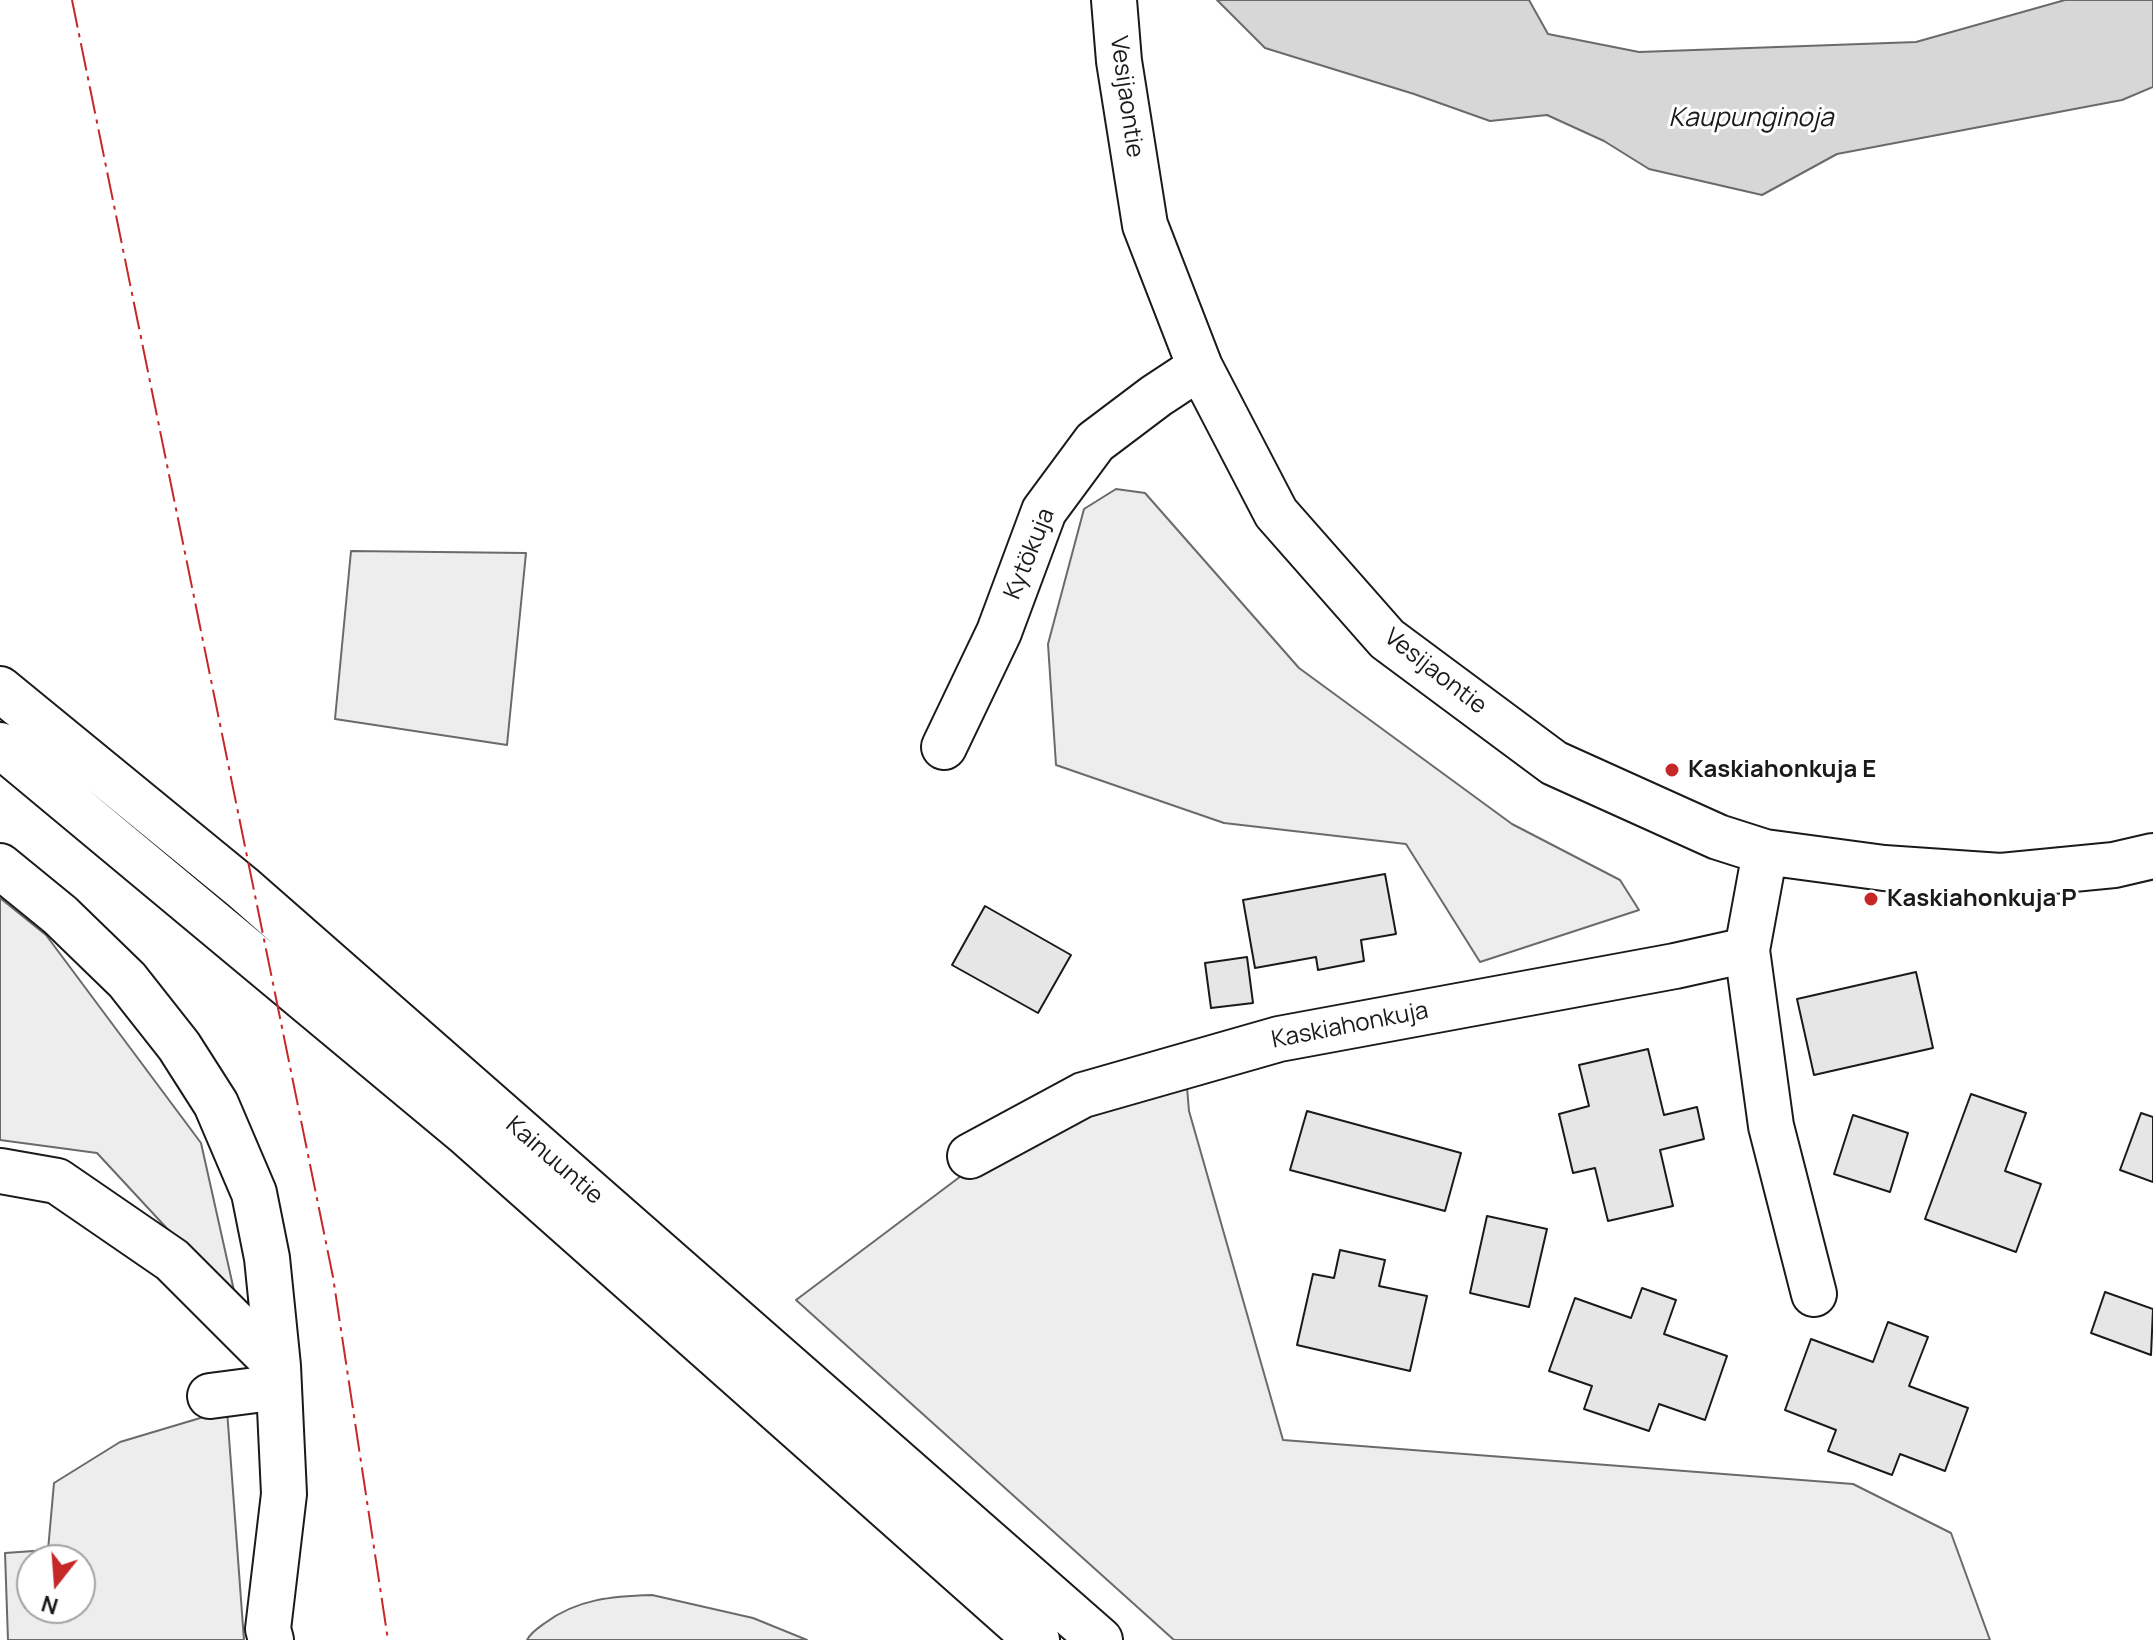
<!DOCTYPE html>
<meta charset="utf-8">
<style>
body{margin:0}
#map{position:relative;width:2153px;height:1640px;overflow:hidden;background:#fff;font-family:Manrope,sans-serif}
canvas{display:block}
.north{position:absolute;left:16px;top:1544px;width:80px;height:80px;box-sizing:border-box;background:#fff;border:2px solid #a3a3a3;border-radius:50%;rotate:197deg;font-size:22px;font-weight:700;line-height:32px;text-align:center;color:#1a1a1a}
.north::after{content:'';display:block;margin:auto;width:28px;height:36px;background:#c62828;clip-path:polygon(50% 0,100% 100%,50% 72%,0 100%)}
</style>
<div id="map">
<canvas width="2153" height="1640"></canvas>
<div class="north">N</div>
</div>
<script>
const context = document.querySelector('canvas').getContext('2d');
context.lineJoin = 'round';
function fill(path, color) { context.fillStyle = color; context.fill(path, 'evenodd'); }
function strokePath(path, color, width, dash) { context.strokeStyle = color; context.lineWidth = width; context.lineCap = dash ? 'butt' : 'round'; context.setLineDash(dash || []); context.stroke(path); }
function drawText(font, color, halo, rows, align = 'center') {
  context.font = font + ' Manrope,sans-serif'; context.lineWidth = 6; context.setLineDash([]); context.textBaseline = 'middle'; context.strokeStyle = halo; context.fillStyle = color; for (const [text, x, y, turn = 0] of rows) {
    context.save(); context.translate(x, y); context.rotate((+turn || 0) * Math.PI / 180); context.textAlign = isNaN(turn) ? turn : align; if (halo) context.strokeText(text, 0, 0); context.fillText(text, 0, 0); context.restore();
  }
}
const green = new Path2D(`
 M 1116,489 L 1145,493 L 1299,668 L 1512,824 L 1620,880 L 1639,910 L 1480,962 L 1406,844 L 1224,823 L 1056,765 L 1048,644 L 1084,509 Z
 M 351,551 L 526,553 L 507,745 L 335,719 Z
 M 0,898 L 46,935 L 201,1143 L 237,1304 L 97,1153 L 0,1140 Z
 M 1186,1075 L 1189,1111 L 1283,1440 L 1853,1484 L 1951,1533 L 1990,1640 L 1174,1640 L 796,1300 L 977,1164 Z
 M 227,1410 L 244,1640 L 8,1640 L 5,1553 L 48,1550 L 54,1483 L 120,1442 ZM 32,1560 L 80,1560 L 80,1608 L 32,1608 Z
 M 652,1595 L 753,1618 L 807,1640 L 527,1640 C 531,1632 538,1628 545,1623 C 577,1599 613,1596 652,1595 Z`);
fill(green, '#ededed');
strokePath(green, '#6a6a6a', 2);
const water = new Path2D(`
 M 1217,0 L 1529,0 L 1548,34 L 1639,52 L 1916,42 L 2065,0 L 2153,0 L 2153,87 L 2122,100 L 1837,154 L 1762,195 L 1649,169 L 1604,141 L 1547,115 L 1490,121 L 1414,94 L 1265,48 Z`);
fill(water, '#d7d7d7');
strokePath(water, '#6a6a6a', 2);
const building = new Path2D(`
 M 1385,874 L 1396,934 L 1361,940 L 1364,961 L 1318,970 L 1316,957 L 1255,968 L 1243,900 Z
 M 985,906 L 1071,955 L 1038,1013 L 952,965 Z
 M 1247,957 L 1253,1003 L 1211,1008 L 1205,963 Z
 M 1916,972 L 1933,1048 L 1814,1075 L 1797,999 Z
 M 1648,1049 L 1664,1115 L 1697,1107 L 1704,1139 L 1660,1150 L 1673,1206 L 1608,1221 L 1595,1168 L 1573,1173 L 1559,1114 L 1589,1106 L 1579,1065 Z
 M 1971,1094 L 2026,1113 L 2005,1171 L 2041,1184 L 2016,1252 L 1925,1219 Z
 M 1307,1111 L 1461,1153 L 1445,1211 L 1290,1170 Z
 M 2141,1113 L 2153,1117 L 2153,1182 L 2120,1170 Z
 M 1853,1115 L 1908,1133 L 1890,1192 L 1834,1174 Z
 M 1487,1216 L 1547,1229 L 1529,1307 L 1470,1293 Z
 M 1340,1250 L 1385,1260 L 1379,1286 L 1427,1296 L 1410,1371 L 1297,1345 L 1313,1274 L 1334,1278 Z
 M 1642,1288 L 1676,1300 L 1664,1334 L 1727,1356 L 1705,1420 L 1659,1404 L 1649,1431 L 1584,1409 L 1592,1386 L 1549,1371 L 1575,1298 L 1631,1318 Z
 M 2105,1292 L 2153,1309 L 2151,1355 L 2091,1333 Z
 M 1888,1322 L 1928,1337 L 1909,1386 L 1968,1408 L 1945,1471 L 1900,1454 L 1892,1475 L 1828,1451 L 1836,1430 L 1785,1410 L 1811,1339 L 1873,1362 Z`);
fill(building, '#e6e6e6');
strokePath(building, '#1a1a1a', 2);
const minor = new Path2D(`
 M 1114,0 L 1119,61 L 1145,225 L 1200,367 L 1276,513 L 1387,639 L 1554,763 L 1718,837 L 1765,852 L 1884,868 L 2001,876 L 2114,865 L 2153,856
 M 944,747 L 999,632 L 1044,511 L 1095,442 L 1156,396 L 1200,367
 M 1765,852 L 1747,950 L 1771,1126 L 1814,1294
 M 0,866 L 60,915 L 127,980 L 179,1046 L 216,1104 L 254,1193 L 267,1258 L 278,1366 L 284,1494 L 268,1629 L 271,1640
 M 970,1156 L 1083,1095 L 1279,1039 L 1675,966 L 1747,950
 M 0,1171 L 57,1181 L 172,1260 L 278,1366
 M 210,1396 L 279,1387`);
const highway = new Path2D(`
 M 0,689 L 243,888 L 1100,1640
 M 0,745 L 466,1133 L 1037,1640`);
strokePath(minor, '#1a1a1a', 48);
strokePath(highway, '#1a1a1a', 48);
strokePath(minor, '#fff', 44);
strokePath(highway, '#fff', 44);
strokePath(new Path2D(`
 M 72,0 L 333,1277 L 388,1640`), '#c62828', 2, [28, 6, 4, 6]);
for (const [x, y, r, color] of [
 [1672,770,8,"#c62828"],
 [1871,899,8,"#c62828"]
]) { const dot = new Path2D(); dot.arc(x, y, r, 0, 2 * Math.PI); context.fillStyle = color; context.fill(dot); strokePath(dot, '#fff', 3); }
drawText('24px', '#1a1a1a', '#fff', [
 ["Vesijaontie",1126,97,82],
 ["Kytökuja",1030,554,-68],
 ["Vesijaontie",1435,672,38],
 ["Kaskiahonkuja",1350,1026,-11],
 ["Kainuuntie",554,1161,41]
]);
drawText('bold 24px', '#1a1a1a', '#fff', [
 ["Kaskiahonkuja E",1688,770],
 ["Kaskiahonkuja P",1887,899]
], 'left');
drawText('italic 26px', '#1a1a1a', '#fff', [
 ["Kaupunginoja",1751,119]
]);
</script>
